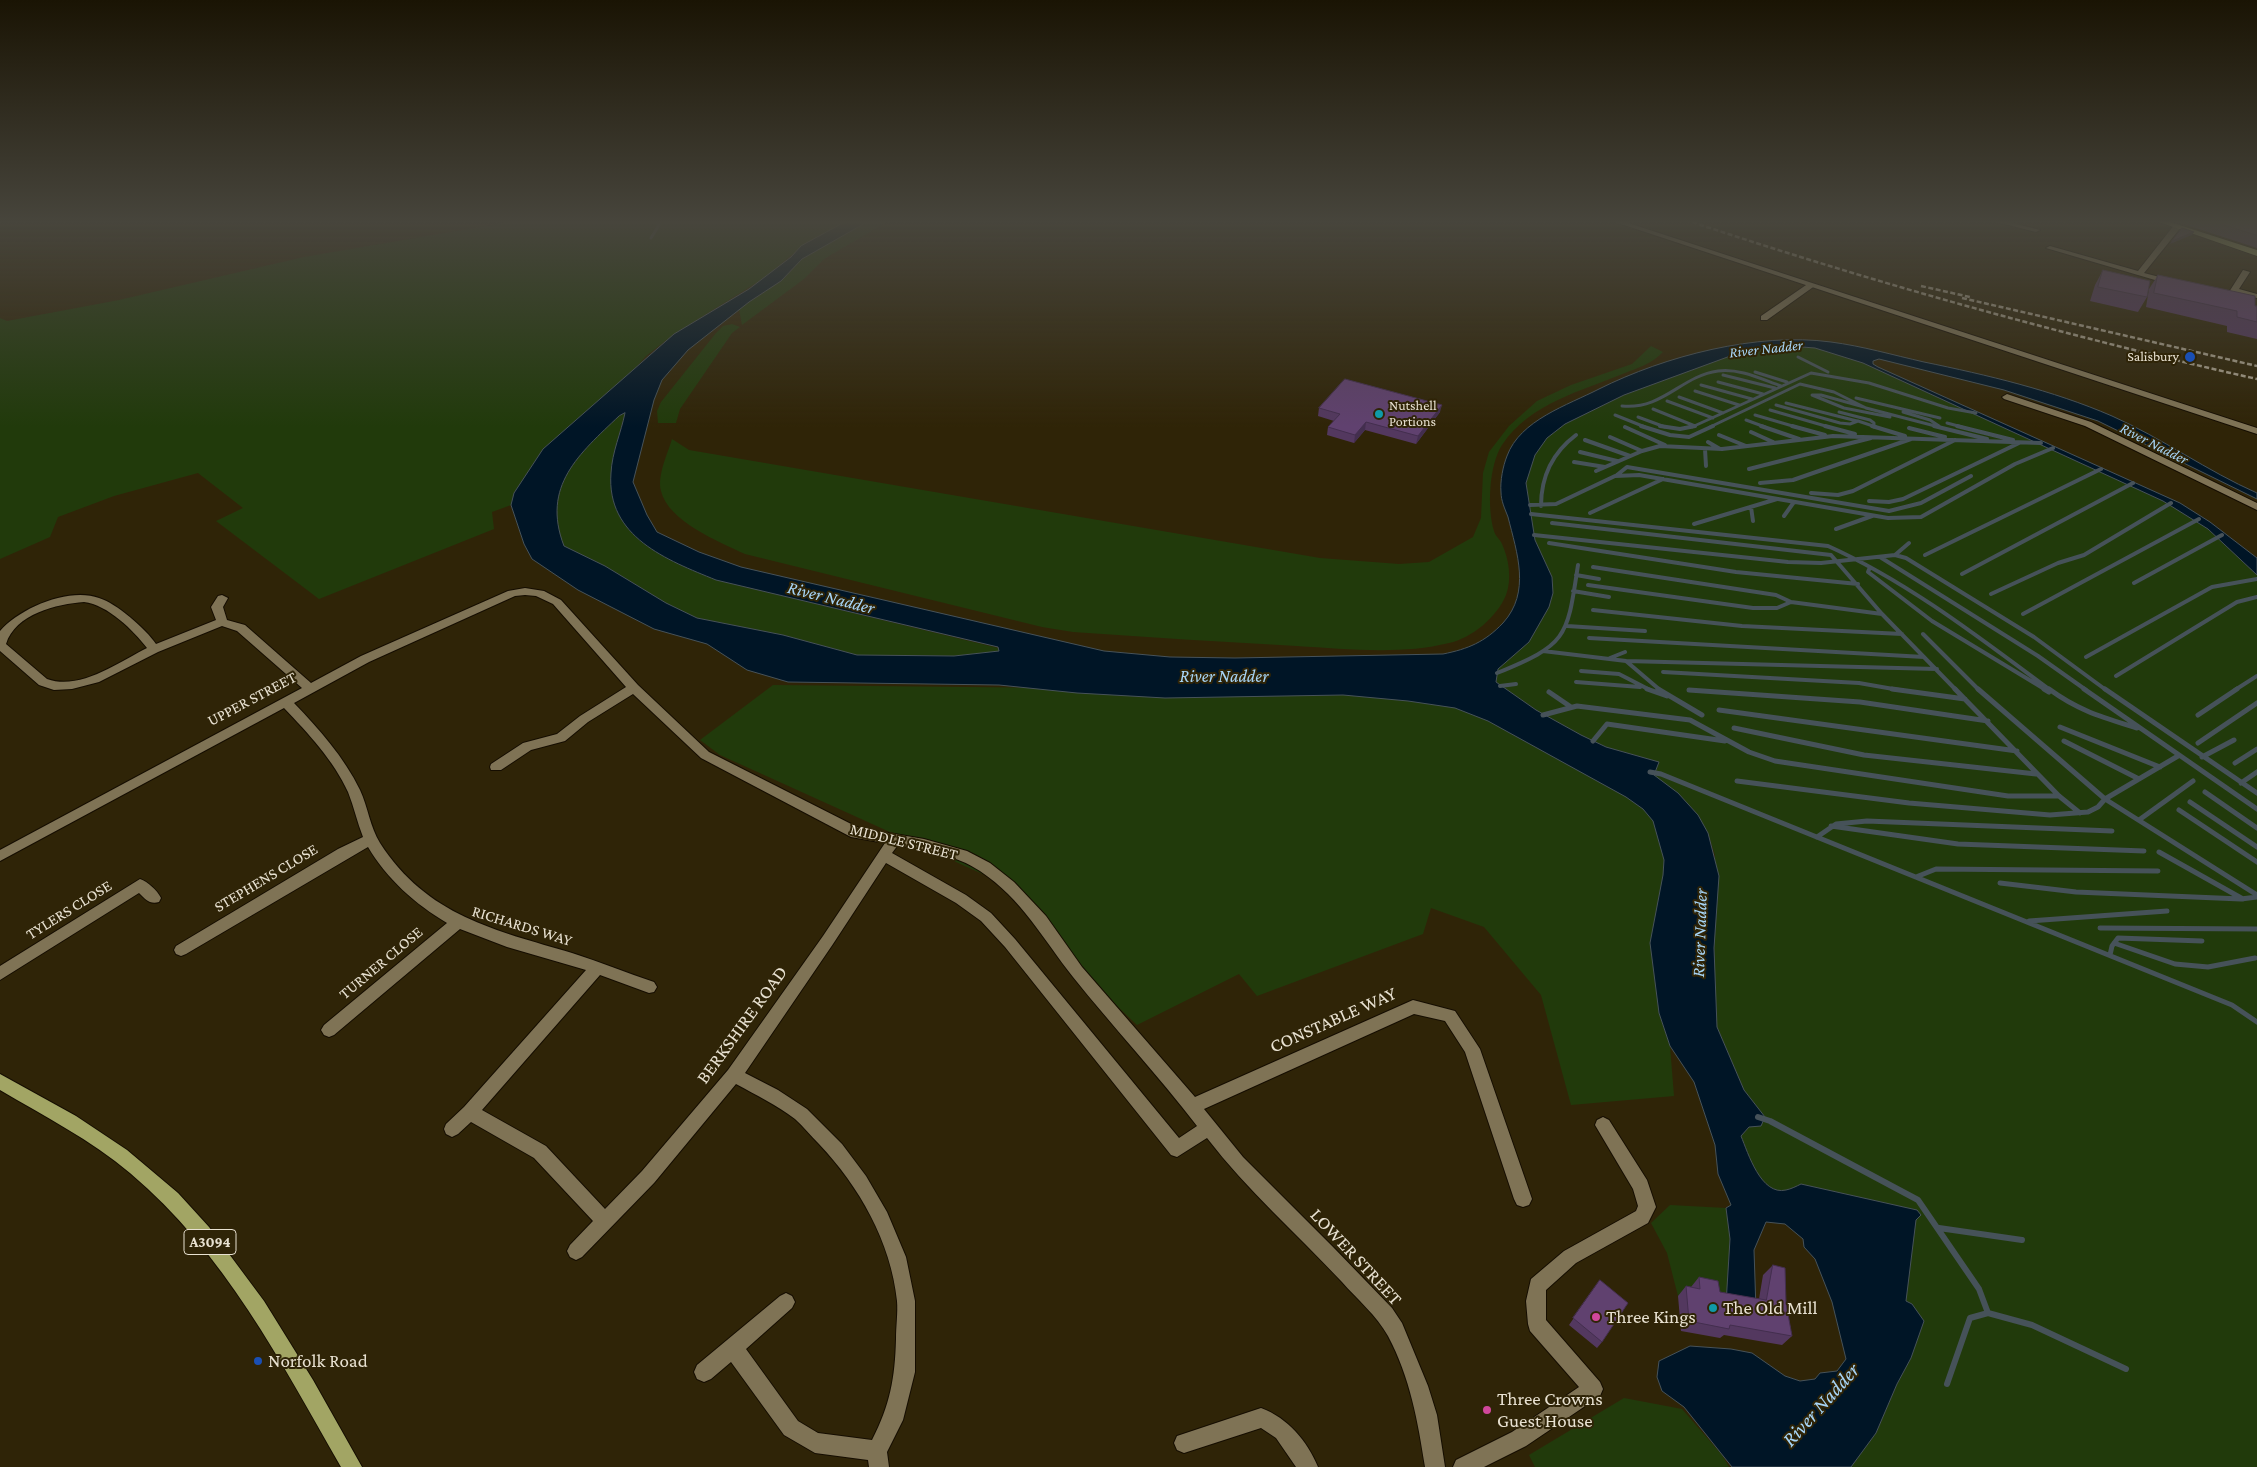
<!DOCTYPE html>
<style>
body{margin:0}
canvas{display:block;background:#2f2407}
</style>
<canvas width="2257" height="1467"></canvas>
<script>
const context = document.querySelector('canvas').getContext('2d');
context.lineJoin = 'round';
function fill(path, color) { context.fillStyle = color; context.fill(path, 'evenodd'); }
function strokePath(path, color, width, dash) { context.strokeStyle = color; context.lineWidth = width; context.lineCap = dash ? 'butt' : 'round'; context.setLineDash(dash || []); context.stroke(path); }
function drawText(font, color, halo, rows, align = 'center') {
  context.font = font + ' "Crimson Pro",serif'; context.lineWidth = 4; context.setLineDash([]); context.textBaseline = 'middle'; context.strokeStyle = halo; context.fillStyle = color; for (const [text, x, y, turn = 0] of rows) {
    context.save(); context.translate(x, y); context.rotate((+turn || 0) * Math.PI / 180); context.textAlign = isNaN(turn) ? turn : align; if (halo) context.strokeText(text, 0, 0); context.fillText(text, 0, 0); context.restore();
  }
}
fill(new Path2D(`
 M 509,222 L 845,222 L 807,242 L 764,278 L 674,334 L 646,356 L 632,372 L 543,449 L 514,493 L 511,505 L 492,512 L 494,529 L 319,599 L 216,521 L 243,508 L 198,473 L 114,496 L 58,517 L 50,537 L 0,559 L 0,318 L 7,321 L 119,300 L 304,257 Z
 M 867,222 L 887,222 L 824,259 L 804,279 L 742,325 L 739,309 L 781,281 L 802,259 Z
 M 732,324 L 740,327 L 732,333 L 680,409 L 676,423 L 658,423 L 657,411 L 661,402 L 716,333 L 723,326 Z
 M 1651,346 L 1663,352 C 1653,363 1638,368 1625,373 C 1582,391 1530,403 1502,445 C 1489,465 1487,508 1494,531 C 1495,536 1500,539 1502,544 C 1509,559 1512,580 1506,595 C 1497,617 1472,638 1449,643 C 1401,655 1346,649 1297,646 C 1222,642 1148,637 1073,632 L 1042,627 L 745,554 C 719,542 668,521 661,491 C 657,475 668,453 672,439 L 689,450 L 1320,558 L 1399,564 L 1429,562 L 1473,537 L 1481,518 L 1483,473 L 1489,452 L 1509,426 L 1537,401 L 1571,385 L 1632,364 Z
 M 1783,347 L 1815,348 L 1863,363 L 2163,501 L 2208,529 L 2257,575 L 2257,1467 L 1851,1467 L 1876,1433 L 1897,1384 L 1911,1358 L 1906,1301 L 1916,1210 L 1801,1184 C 1797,1186 1791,1189 1786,1190 C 1761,1196 1748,1153 1741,1136 L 1749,1127 L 1764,1117 L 1744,1090 L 1717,1027 L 1714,971 L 1715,855 L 1708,833 L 1698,815 L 1678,793 L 1653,775 L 1659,762 L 1606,747 L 1581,735 L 1536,710 L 1496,682 L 1498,669 L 1529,642 L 1549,607 L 1553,593 L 1552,577 L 1535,540 L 1526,483 L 1535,455 L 1547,438 L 1565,424 L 1624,395 L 1705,364 L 1733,355 Z
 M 625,413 C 617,440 611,465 611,494 L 716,580 L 998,648 L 999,652 L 954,656 L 857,655 L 783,635 L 697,618 L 666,603 L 605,566 L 564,546 C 541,486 579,454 619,416 Z
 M 773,685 L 1453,692 L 1622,784 L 1665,824 L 1670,1046 L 1674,1096 L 1571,1105 L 1541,995 L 1484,927 L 1431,908 L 1423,934 L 1257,996 L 1239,974 L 1137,1025 L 1101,991 L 1009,886 L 720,755 L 700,740 Z
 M 1670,1205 L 1726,1208 L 1730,1239 L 1726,1304 L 1678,1296 L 1667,1253 L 1651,1223 Z
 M 1624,1398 L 1682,1409 L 1722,1455 L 1729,1467 L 1535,1467 L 1529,1455 Z`), '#213a0b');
const water = new Path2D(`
 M 845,222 L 867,222 L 802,259 L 781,281 L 749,302 L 688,350 L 662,380 L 654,400 L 633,482 L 647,515 L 657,532 L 699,552 L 741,567 L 1104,651 L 1170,657 L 1235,658 L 1443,654 C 1468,649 1485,642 1503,623 C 1531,592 1517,553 1508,517 C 1505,509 1501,501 1501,492 C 1500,481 1503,466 1507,456 C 1520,420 1568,405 1599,389 C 1665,356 1757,332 1831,342 C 1862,346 1893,355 1924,362 C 1987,375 2052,390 2112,416 C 2162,438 2207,471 2257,493 L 2257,499 L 2098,421 L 2004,390 L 1879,359 L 1873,361 L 1873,364 L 1878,367 L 2180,503 L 2210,522 L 2257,558 L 2257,575 L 2208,529 L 2163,501 L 1863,363 L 1815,348 L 1802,347 L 1770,348 L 1733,355 L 1624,395 L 1565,424 L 1547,438 L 1535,455 L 1526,483 L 1535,540 L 1552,577 L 1553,593 L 1549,607 L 1529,642 L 1498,669 L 1496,682 L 1536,710 L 1581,735 L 1606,747 L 1659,762 L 1654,775 L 1678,793 L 1698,815 L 1708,833 L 1719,876 L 1714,948 L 1717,1027 L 1744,1090 L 1765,1117 L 1761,1126 L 1749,1127 L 1741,1136 C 1748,1153 1761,1196 1786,1190 C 1791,1189 1797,1186 1801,1184 L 1917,1210 L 1921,1215 L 1916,1220 L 1906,1301 L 1912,1304 L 1924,1321 L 1911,1358 L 1897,1384 L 1876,1433 L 1851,1467 L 1732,1467 L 1684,1407 L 1662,1391 L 1657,1377 L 1659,1361 L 1690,1346 L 1731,1349 L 1752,1353 L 1785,1376 L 1800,1381 L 1815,1379 L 1820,1373 L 1837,1371 L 1846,1359 L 1832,1302 L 1815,1259 L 1804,1247 L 1803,1239 L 1785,1224 L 1766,1222 L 1754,1250 L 1756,1310 L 1726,1304 L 1730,1239 L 1726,1208 L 1731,1205 L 1718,1174 L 1715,1145 L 1694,1082 L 1670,1046 L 1659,1013 L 1650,943 L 1663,875 L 1664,860 L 1653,821 L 1643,809 L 1626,797 L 1488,721 L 1455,708 L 1408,701 L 1343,695 L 1165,698 L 1077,693 L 999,685 L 788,682 L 747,670 L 707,644 L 654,629 L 578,590 L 532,559 L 524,544 L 511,505 L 514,493 L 543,449 L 674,334 L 749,289 L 791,257 L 801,246 ZM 625,413 C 621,433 612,452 611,473 C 606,537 667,560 716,580 L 998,647 L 999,651 L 954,656 L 857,655 L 783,635 L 697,618 L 666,603 L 605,566 L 564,546 C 541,486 579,454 619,416 Z`);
fill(water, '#001526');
strokePath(water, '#465259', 1);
strokePath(new Path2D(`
 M 651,238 L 659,225 L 655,222
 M 1798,357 L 1828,372
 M 1755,372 L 1787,382
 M 1723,375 L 1775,388
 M 1718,382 L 1763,394
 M 1701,385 L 1752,399
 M 1695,391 L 1739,405
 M 1679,397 L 1723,413
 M 1856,398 L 1940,418
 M 1667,401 L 1713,418
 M 1786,403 L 1857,421
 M 1776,405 L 1840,423 L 1850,424 L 1858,421 L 1876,427
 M 1622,406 C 1663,410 1681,376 1718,371 C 1739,368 1761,379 1781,386
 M 1864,407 L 1821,395 L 1812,395 L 1844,408 L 1890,417
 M 1653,409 L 1695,426
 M 1770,410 L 1829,427
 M 1839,412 L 1870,420 L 1874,423 L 1874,427
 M 1903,412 L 1930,420 L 1939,426
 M 1615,415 L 1645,427
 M 1755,415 L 1796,427
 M 1638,417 L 1665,427
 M 1746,420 L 1765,427
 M 1947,423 L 1962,427
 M 1692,427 L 1811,373 L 1869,383 L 1948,408 L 1976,413
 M 1710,427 L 1800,384 L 1834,392 L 1866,408 L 1939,427`), '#465259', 3);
strokePath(new Path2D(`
 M 1641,426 L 1670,435 L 1689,437 L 1713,426
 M 1660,426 L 1680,429 L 1695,426
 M 1761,426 L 1799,439
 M 1792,426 L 1825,435
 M 1825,426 L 1855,434
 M 1872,426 L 1905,436
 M 1934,426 L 1987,439
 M 1957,426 L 2013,440
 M 1625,427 L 1665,445
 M 1909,428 L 1945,437
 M 1751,432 L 1773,442
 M 1719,435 L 1746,446
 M 1610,437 L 1642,451
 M 1585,440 L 1630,456
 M 1708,442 L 1720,449
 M 1705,449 L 1706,466
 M 1580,452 L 1617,461
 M 1574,462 L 1605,467
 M 1749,469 L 1871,438
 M 1596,471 L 1642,451 L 1660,446 L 1722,449 L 1833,436 L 2041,443
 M 1617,475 L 1627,467 L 1889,511 L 1921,503 L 1971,476
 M 1760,483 L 1793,480 L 1911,439
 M 1811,493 L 1838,495 L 1853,491 L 1955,440
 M 1869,501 L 1889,502 L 1903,499 L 2019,443
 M 1530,505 L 1556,504 L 1615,476 L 1639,475 L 1888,518 L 1921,517 L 2015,464 L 2053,448
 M 1541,506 C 1541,476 1552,453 1576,435
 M 1751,507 L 1753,521
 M 1590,513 L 1663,479
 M 1531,514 L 1828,546 C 1908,582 1980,638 2050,690
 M 1784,516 L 1794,502
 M 1552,523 L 1831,555 L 1882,614 L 1956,690
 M 1694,524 L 1777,499
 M 1836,529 L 1872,516
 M 1534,535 L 1788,562 L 1821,563 L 1895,555 L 1906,558 L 2034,637 L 2106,690
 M 1549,543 L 1736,572 L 1858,584
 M 1895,555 L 1909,543
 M 1925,555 L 2101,469
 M 1880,557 L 2038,656 L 2086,690
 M 1593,567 L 1776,595 L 1791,602 L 1882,614
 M 1870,567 L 1868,572 L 1932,621 L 2046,690
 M 1962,574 L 2133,483
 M 1576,575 L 1599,579
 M 2134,583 L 2222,535
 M 1588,585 L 1753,608 L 1777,608 L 1791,602
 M 1573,591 L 1609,597
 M 1991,594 L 2058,563 L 2084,555 L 2171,503
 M 1593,610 L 1742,626 L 1902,634
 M 2023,614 L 2199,519
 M 1567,626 L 1645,631
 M 1923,634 L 1979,690
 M 1589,638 L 1924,657
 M 1543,651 L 1626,661 L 1660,690
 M 2086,657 L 2212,587 L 2257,579
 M 1610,658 L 1625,652
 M 1626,661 L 1937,669
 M 1581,671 L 1619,674 L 1650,690
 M 1663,672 L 1859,683 L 1899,690
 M 1497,673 C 1568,644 1567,638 1578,565
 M 2116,676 L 2237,602 L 2257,597
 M 1576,682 L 1640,687
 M 1500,686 L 1516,684
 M 1689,690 L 1695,690
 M 2235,690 L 2257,676`), '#465259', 4);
strokePath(new Path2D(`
 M 1647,689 L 1667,696
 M 1658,689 L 1702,715
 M 1892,689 L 1965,699
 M 1955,689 L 2059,796 L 2080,813
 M 1978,689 L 2105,799 L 2178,756
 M 2044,689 L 2049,692
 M 2049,689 C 2079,711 2102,717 2137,728
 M 2084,689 L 2257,809
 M 2105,689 L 2257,793
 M 1689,690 L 1860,702 L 1988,721
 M 1549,692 L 1571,707
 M 1719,710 L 2017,751
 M 1543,715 L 1577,706 L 1690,720 L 1749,752 L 1775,761 L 2008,796 L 2059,796
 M 2198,715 L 2237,689
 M 2060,727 L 2160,767
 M 1734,728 L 1864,755 L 2036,774
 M 1593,741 L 1607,724 L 1725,741
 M 2064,741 L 2139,779
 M 2198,743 L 2257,703
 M 2202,757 L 2234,740
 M 2235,763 L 2257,749
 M 1650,772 L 1661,774 L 2232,1005 L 2257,1022
 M 1737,781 L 1909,803 L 2050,815 L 2088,812 L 2098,807 L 2105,799 L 2257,895
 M 2241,783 L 2257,772
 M 2205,792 L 2257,828
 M 2190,802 L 2257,847
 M 2179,810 L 2257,862
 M 2139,820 L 2193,781
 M 1831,826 L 1958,844 L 2144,851
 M 1817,837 L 1836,824 L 1867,821 L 2112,831
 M 2159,852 L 2243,899
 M 1916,877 L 1936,869 L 2158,871
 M 2000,883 L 2076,892 L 2241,899 L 2257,897
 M 2029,921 L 2167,911
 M 2100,928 L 2257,929
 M 2114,943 L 2175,964 L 2208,967 L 2255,958
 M 2110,955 L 2112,946 L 2118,938 L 2202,941`), '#465259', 5);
strokePath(new Path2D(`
 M 1758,1117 L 1770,1121 L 1918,1200 L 1979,1289 L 1988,1313
 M 1939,1228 L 2022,1240
 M 1947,1384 L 1970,1318 L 1988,1313 L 2032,1325 L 2126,1369`), '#465259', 6);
const minor = new Path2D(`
 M 1997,222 L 2008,222 L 2040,230 L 2036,232 Z
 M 2175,224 L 2182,226 L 2144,273 L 2175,281 L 2176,283 L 2172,285 L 2046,248 L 2050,246 L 2138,271 Z
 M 2243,270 L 2250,272 L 2239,289 L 2257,294 L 2257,298 L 2237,293 L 2231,302 L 2225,302 L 2224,300 Z
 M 1809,283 L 1816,285 L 1767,320 L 1761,320 L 1761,316 Z
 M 2007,394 L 2091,422 L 2257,503 L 2257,510 L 2085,426 L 2004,399 L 2002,397 Z
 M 525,588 L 544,591 L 561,600 L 638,685 L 709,752 L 859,828 L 924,839 L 967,851 L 990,863 L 1014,882 L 1046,916 L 1082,967 L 1195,1097 L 1413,1000 L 1455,1011 L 1480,1049 L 1532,1199 L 1529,1205 L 1523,1207 L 1517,1205 L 1514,1199 L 1465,1052 L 1445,1021 L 1414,1014 L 1204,1109 L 1243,1157 L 1333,1247 L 1392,1308 L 1402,1323 L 1428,1386 L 1437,1415 L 1445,1467 L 1425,1467 C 1418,1422 1410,1377 1388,1336 C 1377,1316 1357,1299 1342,1282 C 1297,1234 1247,1190 1207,1138 L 1177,1157 L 1171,1155 L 1005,947 L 981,921 L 956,903 L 886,863 L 833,944 L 745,1073 L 778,1090 L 807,1109 L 842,1144 L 866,1176 L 887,1212 L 906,1257 L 915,1301 L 915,1372 L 903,1420 L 887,1452 L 889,1467 L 869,1467 L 868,1460 L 815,1453 L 784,1435 L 731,1362 L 711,1379 L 704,1382 L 697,1379 L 694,1372 L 697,1365 L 780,1296 L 786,1293 L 792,1296 L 795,1302 L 792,1308 L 746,1349 L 798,1421 L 818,1433 L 872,1440 C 890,1405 895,1378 896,1339 C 896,1326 898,1313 897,1301 C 891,1242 859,1186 819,1144 C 811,1136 803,1126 795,1119 C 777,1105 756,1095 736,1084 L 654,1183 L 582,1257 L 576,1260 L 570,1257 L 567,1251 L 570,1245 L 593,1221 L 534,1158 L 471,1122 L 458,1134 L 452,1137 L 446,1134 L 444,1129 L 446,1124 L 464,1107 L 586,970 L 507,947 L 460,929 L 334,1035 L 329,1037 L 324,1035 L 321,1030 L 324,1025 L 447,923 C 415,904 387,879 368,847 L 186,954 L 181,956 L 176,954 L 174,950 L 176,946 L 338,849 L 363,837 C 357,822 354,807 348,792 C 334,761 308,733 284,708 L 0,861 L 0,850 L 302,688 L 237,631 L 222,626 L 158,652 L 99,682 L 72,689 L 54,690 L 39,685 L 0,651 L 0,631 C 20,608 69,587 99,598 C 116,603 146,629 156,644 L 216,620 L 211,607 L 218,596 L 222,595 L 228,598 L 223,607 L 227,620 L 245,625 L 311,683 L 361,656 L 508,591 ZM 525,595 L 536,596 L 553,604 L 626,687 L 580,716 L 557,734 L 523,743 L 491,764 L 490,767 L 491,770 L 501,770 L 531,750 L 565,741 L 588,722 L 633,694 L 701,758 L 851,837 L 885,843 L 823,936 L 728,1070 L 642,1171 L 605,1209 L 546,1146 L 482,1110 L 600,975 L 649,993 L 654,992 L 657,987 L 654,982 C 627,973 600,962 572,953 C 495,930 427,916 380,843 C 370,827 368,807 360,790 C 344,757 319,729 294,703 L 369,662 L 515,596 ZM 84,602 C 108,605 133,630 147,648 C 119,662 80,691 47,679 L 6,644 C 15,614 57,604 84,602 ZM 898,845 C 926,850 956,855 980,871 C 1022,899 1043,939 1073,977 C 1113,1027 1157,1074 1197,1126 L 1179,1138 L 1015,939 L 991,913 L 966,895 L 892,853 Z
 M 140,879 C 148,882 157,890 161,898 L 159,902 C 150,905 145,899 139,893 L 0,980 L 0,966 Z
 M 1603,1117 L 1609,1120 L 1647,1180 L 1656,1207 L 1648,1223 L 1576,1263 L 1546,1290 L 1546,1320 L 1600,1382 L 1603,1389 L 1600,1396 L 1526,1446 L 1484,1467 L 1453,1467 L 1456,1460 L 1512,1432 L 1579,1387 L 1530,1331 L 1528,1324 L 1526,1301 L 1531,1279 L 1564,1251 L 1636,1211 L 1638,1206 L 1633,1189 L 1595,1125 L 1597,1120 Z
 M 1261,1408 C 1288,1418 1307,1441 1318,1467 L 1296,1467 L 1276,1438 L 1261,1428 L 1184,1453 L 1177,1450 L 1174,1443 L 1177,1436 Z`);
const tertiary = new Path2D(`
 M 1615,222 L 1625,222 L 2257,428 L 2257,434 Z`);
const primary = new Path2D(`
 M 0,1074 L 76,1116 L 127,1150 L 178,1193 L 209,1227 L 264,1301 L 313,1380 L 362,1467 L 341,1467 C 281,1362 224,1252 130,1173 C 91,1140 44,1116 0,1090 Z`);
const trunk = new Path2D(`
 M 2159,222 L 2170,222 L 2257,250 L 2257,256 Z`);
strokePath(minor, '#150d00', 2);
strokePath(tertiary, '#150d00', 2);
strokePath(primary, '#150d00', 2);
strokePath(trunk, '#150d00', 1);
fill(minor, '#7f7355');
fill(tertiary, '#7f7355');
fill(primary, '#a2a564');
fill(trunk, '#aeb669');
strokePath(new Path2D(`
 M 1692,222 C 1878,284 2066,336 2257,379
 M 1921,286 L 1970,297
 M 1962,298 L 2257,366`), '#aaa18d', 2.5, [5, 2.5]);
fill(new Path2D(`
 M 2177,222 L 2257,222 L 2257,248 Z
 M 2103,270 L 2147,297 L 2138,312 L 2090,301 L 2095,285 Z
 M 2158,275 L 2257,306 L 2257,339 L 2227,332 L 2227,326 L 2146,307 L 2149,289 Z
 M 1319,408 L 1440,412 L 1416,444 L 1365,430 L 1354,443 L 1327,435 L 1328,427 L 1334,421 L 1318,416 Z
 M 1773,1265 L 1786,1303 L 1792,1336 L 1782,1345 L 1724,1335 L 1720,1338 L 1681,1331 L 1678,1296 L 1686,1286 L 1691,1287 L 1699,1277 L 1720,1292 L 1759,1299 L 1763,1275 Z
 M 1600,1280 L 1602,1342 L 1597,1348 L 1569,1325 Z`), '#53385f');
fill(new Path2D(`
 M 2194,232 L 2192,235 L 2170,244 L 2172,241 Z
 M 1442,405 L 1440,412 L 1416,444 L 1418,436 Z
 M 1366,422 L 1365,430 L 1354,443 L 1355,435 Z`), '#432e4e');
const building = new Path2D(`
 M 2215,222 L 2257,222 L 2257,235 Z
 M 2182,228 L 2194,232 L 2172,241 Z
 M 2103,270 L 2150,281 L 2147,297 L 2098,287 Z
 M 2158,275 L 2255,296 L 2255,306 L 2257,306 L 2257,322 L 2237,317 L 2237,311 L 2154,293 Z
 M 1345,379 L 1442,405 L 1418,436 L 1366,422 L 1355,435 L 1328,427 L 1340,414 L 1319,408 Z
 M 1773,1265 L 1785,1268 L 1786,1303 L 1792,1336 L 1730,1325 L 1729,1329 L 1689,1321 L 1686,1286 L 1700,1289 L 1699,1277 L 1718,1281 L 1720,1292 L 1766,1300 Z
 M 1600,1280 L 1628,1303 L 1602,1342 L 1573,1318 Z`);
fill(building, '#60416f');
strokePath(building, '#432e4e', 1);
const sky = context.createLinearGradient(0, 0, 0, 427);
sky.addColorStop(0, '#1a1404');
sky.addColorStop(0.52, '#47453c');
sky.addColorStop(1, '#47453c00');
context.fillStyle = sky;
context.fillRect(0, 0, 2257, 427);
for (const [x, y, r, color] of [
 [2190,357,6,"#1a4fb4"],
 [1379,414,5,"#0f9aa8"],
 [1713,1308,5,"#0f9aa8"],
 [1596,1317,5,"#d1479c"],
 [258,1361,5,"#1a4fb4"],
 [1487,1410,5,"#d1479c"]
]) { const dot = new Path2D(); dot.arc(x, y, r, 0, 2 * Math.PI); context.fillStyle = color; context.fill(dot); strokePath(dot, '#2f2407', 2); }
drawText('14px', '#e8e1d1', '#2f2407', [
 ["Salisbury",2179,357],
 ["Nutshell",1389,406,"left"],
 ["Portions",1389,422,"left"]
], 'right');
drawText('italic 15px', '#a7d5f7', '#2f2407', [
 ["River Nadder",1766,349,-6],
 ["River Nadder",2154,444,27]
]);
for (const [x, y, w] of [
 [210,1242,52]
]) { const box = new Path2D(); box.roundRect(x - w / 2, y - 12.5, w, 25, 4); context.fillStyle = '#2f2407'; context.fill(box); strokePath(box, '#e8e1d1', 1); }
drawText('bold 15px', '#e8e1d1', null, [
 ["A3094",210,1242]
]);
drawText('16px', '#e8e1d1', '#2f2407', [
 ["UPPER STREET",252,699,-28],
 ["MIDDLE STREET",904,842,14],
 ["STEPHENS CLOSE",266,878,-31],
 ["TYLERS CLOSE",69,910,-32],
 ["RICHARDS WAY",522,926,17],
 ["TURNER CLOSE",381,963,-40]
]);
drawText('italic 18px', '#a7d5f7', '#2f2407', [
 ["River Nadder",831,598,14],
 ["River Nadder",1224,676],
 ["River Nadder",1700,933,-88]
]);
drawText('19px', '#e8e1d1', '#2f2407', [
 ["CONSTABLE WAY",1333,1020,-24],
 ["BERKSHIRE ROAD",742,1025,-54],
 ["LOWER STREET",1356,1257,47]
]);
drawText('19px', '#e8e1d1', '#2f2407', [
 ["The Old Mill",1723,1308],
 ["Three Kings",1606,1317],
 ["Norfolk Road",268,1361],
 ["Three Crowns",1497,1399],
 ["Guest House",1497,1421]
], 'left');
drawText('italic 21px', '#a7d5f7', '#2f2407', [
 ["River Nadder",1821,1405,-48]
]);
</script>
